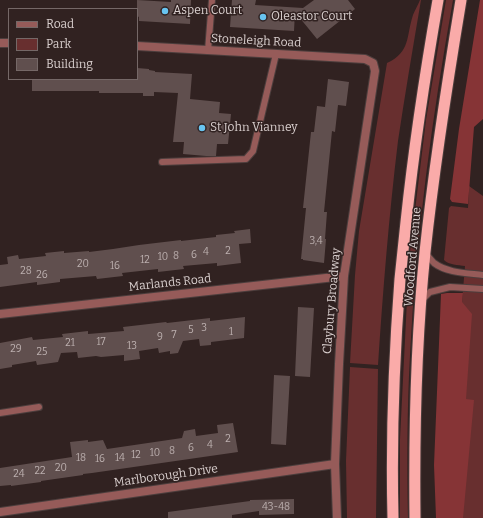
<!DOCTYPE html>
<style>
body{margin:0}
#map{position:relative;width:483px;height:518px;overflow:hidden;background:#312221;font-family:Bitter,serif}
canvas{display:block}
.legend{position:absolute;left:8px;top:8px;width:130px;height:72px;box-sizing:border-box;background:#312221;border:1px solid #756867;margin:0;padding:5px 7px;list-style:none;font-size:12px;color:#dad0cf}
.legend li{display:flex;align-items:center;gap:8px;height:20px}
.legend b{width:20px;border:1px solid #756867}
</style>
<div id="map">
<canvas width="483" height="518"></canvas>
<ul class="legend">
<li><b style="height:5px;background:#965b59"></b>Road</li>
<li><b style="height:11px;background:#682f2f"></b>Park</li>
<li><b style="height:11px;background:#604f4e"></b>Building</li>
</ul>
</div>
<script>
const context = document.querySelector('canvas').getContext('2d');
context.lineJoin = 'round';
function fill(path, color) { context.fillStyle = color; context.fill(path, 'evenodd'); }
function strokePath(path, color, width, dash) { context.strokeStyle = color; context.lineWidth = width; context.lineCap = dash ? 'butt' : 'round'; context.setLineDash(dash || []); context.stroke(path); }
function drawText(font, color, halo, rows, align = 'center') {
  context.font = font + ' Bitter,serif'; context.lineWidth = 3; context.setLineDash([]); context.textBaseline = 'middle'; context.strokeStyle = halo; context.fillStyle = color; for (const [text, x, y, turn = 0] of rows) {
    context.save(); context.translate(x, y); context.rotate((+turn || 0) * Math.PI / 180); context.textAlign = isNaN(turn) ? turn : align; if (halo) context.strokeText(text, 0, 0); context.fillText(text, 0, 0); context.restore();
  }
}
fill(new Path2D(`
 M 420,0 L 421,0 C 413,47 405,94 398,141 C 389,215 383,290 378,365 L 350,363 L 355,275 L 359,231 L 387,63 C 411,52 406,36 413,15 C 415,10 418,5 420,0 Z
 M 446,0 L 453,0 C 432,117 416,236 410,355 C 407,409 407,464 408,518 L 400,518 L 400,439 L 409,260 L 426,120 Z
 M 469,186 L 483,196 L 483,518 L 454,518 L 462,302 L 465,266 C 458,265 449,265 444,260 L 449,208 L 451,206 L 468,208 Z
 M 350,367 L 378,369 L 376,518 L 347,518 L 346,461 Z`), '#682f2f');
fill(new Path2D(`
 M 480,0 L 483,0 L 483,119 L 474,127 L 468,204 L 452,202 L 450,199 L 459,129 Z
 M 447,293 L 463,293 L 462,302 L 472,314 L 466,399 L 474,400 L 463,518 L 436,518 L 434,465 L 441,294 Z`), '#863436');
fill(new Path2D(`
 M 137,0 L 171,2 L 171,0 L 191,0 L 190,24 L 139,21 L 139,17 L 137,16 Z
 M 232,0 L 256,0 L 255,5 L 303,8 L 314,0 L 348,0 L 355,9 L 317,39 L 295,12 L 294,31 L 230,27 Z
 M 137,68 L 149,69 L 149,70 L 155,71 L 155,72 L 192,74 L 190,99 L 220,102 L 219,113 L 231,114 L 228,144 L 217,144 L 216,156 L 206,156 L 183,154 L 184,142 L 173,142 L 178,93 L 154,92 L 154,96 L 143,96 L 143,93 L 99,93 L 99,91 L 32,91 L 32,79 L 137,79 Z
 M 328,79 L 349,82 L 346,106 L 338,105 L 335,132 L 332,131 L 324,212 L 327,212 L 325,239 L 326,239 L 324,263 L 303,260 L 303,259 L 301,259 L 306,208 L 303,208 L 311,132 L 314,132 L 317,106 L 325,107 Z
 M 250,229 L 251,243 L 239,244 L 241,263 L 217,266 L 217,263 L 183,266 L 184,269 L 158,272 L 158,269 L 122,273 L 123,276 L 97,279 L 96,276 L 60,279 L 60,282 L 37,285 L 37,282 L 0,287 L 0,265 L 8,264 L 7,257 L 18,255 L 19,259 L 46,256 L 45,253 L 64,251 L 64,253 L 89,251 L 89,252 L 113,249 L 139,245 L 181,240 L 181,241 L 216,237 L 216,235 L 235,233 L 234,231 Z
 M 298,307 L 314,308 L 310,377 L 295,376 Z
 M 245,317 L 244,338 L 211,342 L 211,345 L 200,346 L 199,339 L 183,341 L 178,353 L 170,354 L 170,351 L 159,353 L 158,348 L 139,351 L 140,359 L 124,361 L 124,355 L 101,357 L 96,356 L 78,358 L 77,352 L 61,353 L 58,362 L 37,365 L 36,361 L 12,365 L 12,367 L 0,369 L 0,343 L 32,337 L 33,340 L 63,337 L 62,334 L 88,331 L 88,334 L 124,331 L 123,327 L 166,322 L 167,323 L 210,318 L 210,321 Z
 M 274,375 L 290,376 L 286,445 L 271,444 Z
 M 233,423 L 238,452 L 92,473 L 83,474 L 83,475 L 41,481 L 41,482 L 11,486 L 11,485 L 0,486 L 0,468 L 72,457 L 70,442 L 88,440 L 88,442 L 103,440 L 107,449 L 182,438 L 184,431 L 195,429 L 196,436 L 218,433 L 217,425 Z
 M 294,499 L 294,514 L 259,515 L 259,511 L 232,515 L 232,518 L 168,518 L 168,512 L 250,501 L 250,500 Z`), '#604f4e');
const service = new Path2D(`
 M 208,51 L 212,0
 M 162,162 L 246,159 L 253,151 L 276,54
 M 425,253 C 428,256 431,260 434,263 C 447,273 467,273 483,275
 M 422,300 L 430,292 L 450,287 L 483,289
 M 0,413 L 39,407`);
const minor = new Path2D(`
 M 0,43 L 9,43
 M 137,46 L 365,59 L 373,63 L 375,71 L 344,276 L 339,364 L 335,464 L 337,518
 M 0,314 L 344,276
 M 0,512 L 335,464`);
const trunk = new Path2D(`
 M 393,518 C 391,438 394,358 400,279 C 402,260 404,241 406,222 C 414,147 425,74 438,0
 M 415,518 C 414,429 416,340 425,252 C 434,167 447,84 461,0`);
strokePath(service, '#4c3e3d', 8);
strokePath(minor, '#4c3e3d', 10);
strokePath(trunk, '#4c3e3d', 13);
strokePath(service, '#965b59', 6);
strokePath(minor, '#965b59', 8);
strokePath(trunk, '#faaba9', 11);
for (const [x, y, r, color] of [
 [165,11,4,"#68c4f0"],
 [263,17,4,"#68c4f0"],
 [202,128,4,"#68c4f0"]
]) { const dot = new Path2D(); dot.arc(x, y, r, 0, 2 * Math.PI); context.fillStyle = color; context.fill(dot); strokePath(dot, '#312221', 1.5); }
drawText('10px', '#bcb0af', null, [
 ["3,4",316,241],
 ["2",228,251],
 ["4",206,252],
 ["6",194,255],
 ["8",176,256],
 ["10",163,257],
 ["12",145,260],
 ["20",83,264],
 ["16",115,266],
 ["28",26,271],
 ["26",42,275],
 ["3",204,328],
 ["5",191,330],
 ["1",231,332],
 ["7",174,335],
 ["9",160,337],
 ["17",101,342],
 ["21",70,343],
 ["13",132,346],
 ["29",16,349],
 ["25",42,352],
 ["2",228,439],
 ["4",210,445],
 ["6",191,448],
 ["8",172,451],
 ["10",155,453],
 ["12",136,455],
 ["18",81,458],
 ["14",120,458],
 ["16",100,459],
 ["20",61,468],
 ["22",40,471],
 ["24",19,474],
 ["43-48",276,507]
]);
drawText('12px', '#dad0cf', '#312221', [
 ["Aspen Court",173,11],
 ["Oleastor Court",271,17],
 ["St John Vianney",210,128]
], 'left');
drawText('12px', '#dad0cf', '#312221', [
 ["Stoneleigh Road",256,41,3],
 ["Woodford Avenue",413,257,-85],
 ["Marlands Road",170,283,-6],
 ["Claybury Broadway",332,301,-85],
 ["Marlborough Drive",166,476,-8]
]);
</script>
